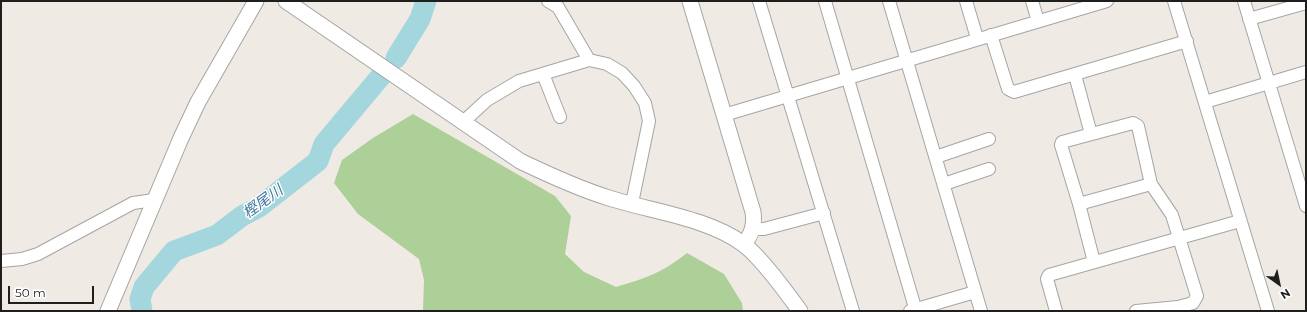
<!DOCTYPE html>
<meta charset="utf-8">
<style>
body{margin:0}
#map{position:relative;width:1307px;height:312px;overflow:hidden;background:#efeae4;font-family:Montserrat,sans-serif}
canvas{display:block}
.frame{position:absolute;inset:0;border:2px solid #1e1e1e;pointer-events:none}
.north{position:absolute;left:1259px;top:264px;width:40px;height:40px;-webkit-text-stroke:3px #fff;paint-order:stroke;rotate:147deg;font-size:11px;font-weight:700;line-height:16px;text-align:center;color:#1e1e1e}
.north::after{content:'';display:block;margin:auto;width:14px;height:18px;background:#1e1e1e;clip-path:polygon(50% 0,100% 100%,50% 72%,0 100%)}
.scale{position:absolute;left:8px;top:286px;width:86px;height:18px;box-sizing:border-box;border:2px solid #1e1e1e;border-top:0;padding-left:5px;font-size:12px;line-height:14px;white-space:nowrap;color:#1e1e1e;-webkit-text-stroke:3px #fff;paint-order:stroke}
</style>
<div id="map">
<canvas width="1307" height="312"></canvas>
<div class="frame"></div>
<div class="north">N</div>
<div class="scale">50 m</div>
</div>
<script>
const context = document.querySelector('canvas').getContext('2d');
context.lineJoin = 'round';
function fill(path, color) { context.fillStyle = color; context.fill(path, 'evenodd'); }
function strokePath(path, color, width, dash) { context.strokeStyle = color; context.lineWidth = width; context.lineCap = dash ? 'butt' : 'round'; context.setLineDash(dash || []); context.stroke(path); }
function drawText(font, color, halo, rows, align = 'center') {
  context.font = font + ' Montserrat,"Noto Sans JP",sans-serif'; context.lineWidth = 3; context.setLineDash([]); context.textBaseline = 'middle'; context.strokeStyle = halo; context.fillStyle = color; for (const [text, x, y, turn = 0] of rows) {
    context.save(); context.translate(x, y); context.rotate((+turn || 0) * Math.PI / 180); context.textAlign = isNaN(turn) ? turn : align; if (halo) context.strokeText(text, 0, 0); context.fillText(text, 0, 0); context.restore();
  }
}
fill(new Path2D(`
 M 413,114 L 555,196 L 571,216 L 565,254 L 584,272 L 616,287 C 646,278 662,273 687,253 L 724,274 L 742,303 L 743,311 L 423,311 L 424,280 L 419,259 L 358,214 L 334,183 L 342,160 L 373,138 Z`), '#adcf98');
strokePath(new Path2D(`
 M 396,58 L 420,19 L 426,1
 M 142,311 L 140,299 L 144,287 L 174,251 L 217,235 L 242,216 L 259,207 L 318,161 L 324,144 L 381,76`), '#a4d6dd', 21);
const minor = new Path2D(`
 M 548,1 L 558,7 L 589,60
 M 759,1 L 853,311
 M 825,1 L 916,311
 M 889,1 L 981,311
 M 966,1 L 977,38
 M 1032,1 L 1038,21
 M 1174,1 L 1268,311
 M 1244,1 L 1306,206
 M 1249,19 L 1306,3
 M 991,35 L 1008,89 L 1014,92 L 1187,41
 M 543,74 L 560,117
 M 1075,75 L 1091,134
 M 1205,102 L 1306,72
 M 724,115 L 1107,1
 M 462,123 L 487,100 L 519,81 L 589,60 L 607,64 L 622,73 L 634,86 L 645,103 L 649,121 L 632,203
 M 936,157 L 989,139
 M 944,184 L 989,169
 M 1079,204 L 1094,262
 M 753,229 L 764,229 L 824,213
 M 1,261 L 22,259 L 38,254 L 133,203 L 154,200
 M 910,311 L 975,292
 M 1056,311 L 1047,279 L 1049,275 L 1240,221
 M 1136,311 L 1178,307 L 1193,303 L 1197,296 L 1172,215 L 1151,184 L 1138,126 L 1133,123 L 1062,142 L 1061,145 L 1079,204 L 1151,184`);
const tertiary = new Path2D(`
 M 286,1 L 520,161 C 549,175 577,188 609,198 C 650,211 708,218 743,244 C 760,256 787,293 800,311
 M 690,1 L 753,212 C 755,225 752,234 744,244
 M 108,311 L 181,138 L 198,102 L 256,1`);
strokePath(minor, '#a5a5a5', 14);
strokePath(tertiary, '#a5a5a5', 17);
strokePath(minor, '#fff', 12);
strokePath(tertiary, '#fff', 15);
drawText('italic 15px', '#43799f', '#fff', [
 ["樫尾川",263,202,-36]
]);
</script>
